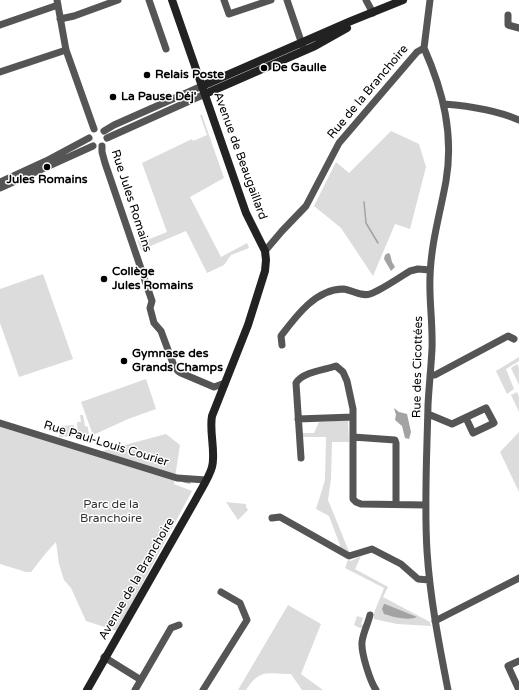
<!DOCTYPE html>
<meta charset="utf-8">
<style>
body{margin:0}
canvas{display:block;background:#fff}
</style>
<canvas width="519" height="690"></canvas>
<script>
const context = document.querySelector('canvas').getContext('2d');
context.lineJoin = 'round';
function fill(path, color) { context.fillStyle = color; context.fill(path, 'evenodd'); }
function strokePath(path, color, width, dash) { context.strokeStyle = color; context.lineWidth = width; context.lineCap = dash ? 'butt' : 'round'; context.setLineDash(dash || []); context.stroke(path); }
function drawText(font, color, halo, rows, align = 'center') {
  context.font = font + ' "Varela Round",sans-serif'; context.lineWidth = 3; context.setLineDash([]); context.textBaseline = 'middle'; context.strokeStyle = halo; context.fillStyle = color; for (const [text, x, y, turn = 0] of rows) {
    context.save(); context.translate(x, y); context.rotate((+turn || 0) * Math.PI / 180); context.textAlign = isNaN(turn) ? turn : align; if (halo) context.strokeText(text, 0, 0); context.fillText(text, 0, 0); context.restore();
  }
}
fill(new Path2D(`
 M 200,115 L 202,115 L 224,178 L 190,197 L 221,257 L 247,243 L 249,248 L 231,255 L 224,265 L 207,273 L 186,231 L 141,250 L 137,240 L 142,242 L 167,232 L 142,163 L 192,139 L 193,141 L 207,135 Z
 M 391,131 L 419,144 L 426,167 L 410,229 L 395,224 L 373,276 L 341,228 L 314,206 L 336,162 L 349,173 Z
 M 43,274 L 73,359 L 19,377 L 0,323 L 0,289 Z
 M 519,357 L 519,361 L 506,369 L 514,389 L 507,394 L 496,371 Z
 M 517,364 L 519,368 L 519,385 L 511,368 Z
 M 146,379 L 156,409 L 128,419 L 93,435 L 81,402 Z
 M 517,392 L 519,397 L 519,412 L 511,395 Z
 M 80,415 L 83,415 L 85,426 L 88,427 L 89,437 L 78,439 L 77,422 L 81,422 Z
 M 348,420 L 349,442 L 332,442 L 331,479 L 328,500 L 350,554 L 339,547 L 340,545 L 329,516 L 316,509 L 325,480 L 326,437 L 300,437 L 299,433 L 314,433 L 319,422 Z
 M 0,423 L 95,453 L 166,434 L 180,445 L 174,484 L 192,491 L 117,631 L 86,621 L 71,588 L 64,580 L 59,564 L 56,542 L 46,553 L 31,572 L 26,572 L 0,564 Z
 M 74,425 L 75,436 L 59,437 L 60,426 Z
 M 519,432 L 519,492 L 500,452 Z
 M 226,502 L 246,504 L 246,507 L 248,510 L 238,520 Z
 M 361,556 L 355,569 L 388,587 L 383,597 L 430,622 L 431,626 L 397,624 L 374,619 L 374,613 L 384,588 L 345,568 L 348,560 L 351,561 Z
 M 288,605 L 321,624 L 301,674 L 323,690 L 302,690 L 291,674 C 268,674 260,668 246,690 L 238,690 Z
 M 357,616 L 363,618 L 361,624 L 365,627 L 360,628 L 354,625 Z`), '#dcdcdc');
fill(new Path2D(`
 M 388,253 L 390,254 L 392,262 L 395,267 L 391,271 L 384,259 L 385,255 Z
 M 394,408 L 399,412 L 407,414 L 411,432 L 409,439 L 405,438 L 402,426 L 395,420 L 396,415 Z
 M 384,604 L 385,604 L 417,617 C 409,621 393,617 384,614 L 382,609 Z`), '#a3a3a3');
strokePath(new Path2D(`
 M 364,202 L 366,223 L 378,243
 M 184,482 L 190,483`), '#a3a3a3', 1.5);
strokePath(new Path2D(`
 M 57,0 L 66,50 L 94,129
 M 149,0 L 166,49
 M 224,0 L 229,14 L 271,0
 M 287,0 L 303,47
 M 366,0 L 373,13
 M 508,15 L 508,25 L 519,28
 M 60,19 L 74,16 L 118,0
 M 0,25 L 58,5
 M 424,48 C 443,91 454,134 446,181 C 440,214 431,243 430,277 C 429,301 433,325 432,349 C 431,368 429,386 428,405 C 427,453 424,503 427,551 C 430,598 439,644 448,690
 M 424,48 L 430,0
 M 0,72 L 66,50
 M 444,104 C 469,106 496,110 519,120
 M 104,131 L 114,125 L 202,86
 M 107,138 L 205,94
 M 102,146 L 102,152 L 105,163 L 152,301 L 150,308 L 154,323 L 161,331 L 174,366 L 178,371 L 181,373 L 214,387 L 225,383
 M 0,182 L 46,161 L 89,138
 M 0,188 L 93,146
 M 265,251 L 282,231 L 306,206 L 339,143 L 417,52 L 424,48
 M 282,345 L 281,336 C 296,316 316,289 343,289 C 353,290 361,297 370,294 C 380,291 400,277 410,271 L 418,269 L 430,270
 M 430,375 L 435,375 L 508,336 L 514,339
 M 428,414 L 452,424 L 486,408 L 494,423 L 473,433 L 466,418
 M 298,419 L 353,417
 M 0,423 L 177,478 L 206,480
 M 353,437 L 395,440 L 396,443 L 396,504
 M 301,458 L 296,383 C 303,372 324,370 336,366 L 343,372 L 347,381 L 353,409 L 353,499 L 356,502 L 361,504 L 426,505
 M 272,518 L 280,517 L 349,556 L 372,549 L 401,564 L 418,579 L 429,580
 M 370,615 C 368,624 363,633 362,642 C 361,653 370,681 376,690
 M 435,621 L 519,578
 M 104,657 L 141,680
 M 519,661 L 508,666 L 519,690
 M 135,690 L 171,628 L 179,625
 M 203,690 L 247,620 L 240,603 L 221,592`), '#555', 7);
strokePath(new Path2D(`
 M 202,86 L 351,21 L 403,0
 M 205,94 L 315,46 L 347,28
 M 87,690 L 196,499 C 201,489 209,478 212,467 C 216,452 209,432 212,416 L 248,325 L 265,271 L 266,260 L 265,251 L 246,213 L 172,0`), '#222', 8);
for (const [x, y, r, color] of [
 [264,68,4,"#000"],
 [147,75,4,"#000"],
 [113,97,4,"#000"],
 [47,167,4,"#000"],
 [104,279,4,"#000"],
 [124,361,4,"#000"]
]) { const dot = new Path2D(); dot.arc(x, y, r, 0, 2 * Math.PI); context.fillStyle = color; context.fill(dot); strokePath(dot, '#fff', 1.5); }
drawText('bold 12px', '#000', '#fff', [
 ["De Gaulle",272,68],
 ["Relais Poste",155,75],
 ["La Pause Déj'",121,97],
 ["Jules Romains",47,180,"center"],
 ["Collège",112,272],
 ["Jules Romains",112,286],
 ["Gymnase des",132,354],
 ["Grands Champs",132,368]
], 'left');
drawText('12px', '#000', '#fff', [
 ["Rue de la Branchoire",368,92,-50],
 ["Avenue de Beaugaillard",240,156,70],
 ["Rue Jules Romains",131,201,72],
 ["Rue des Cicottées",418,367,-89],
 ["Rue Paul-Louis Courier",106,444,17],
 ["Avenue de la Branchoire",137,579,-60]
]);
drawText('12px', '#333', '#fff', [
 ["Parc de la",111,505],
 ["Branchoire",111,519]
]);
</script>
